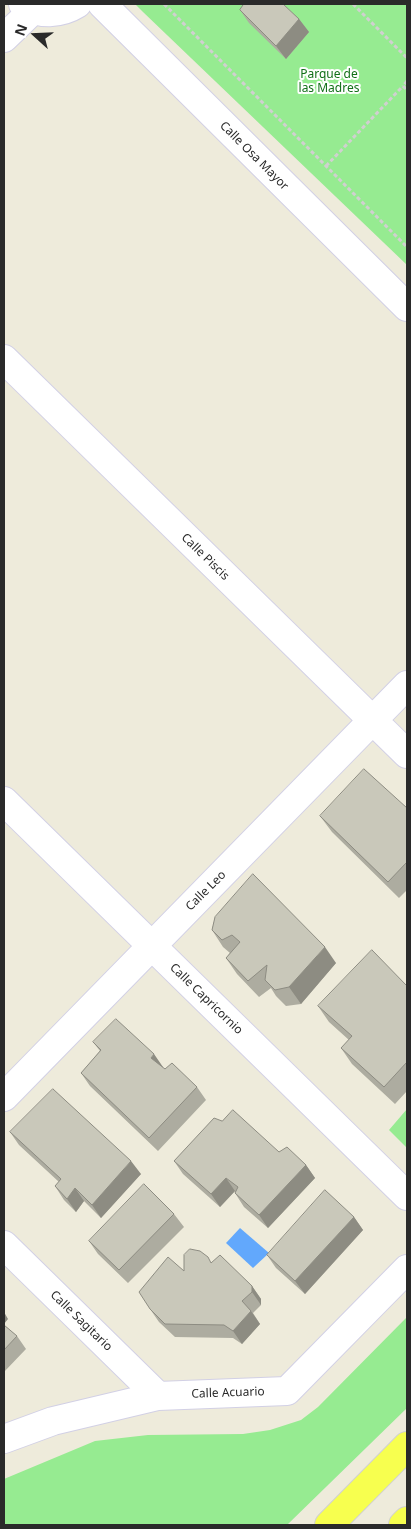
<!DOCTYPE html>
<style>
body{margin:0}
#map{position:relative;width:411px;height:1529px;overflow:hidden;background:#eeebdb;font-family:"Noto Sans",sans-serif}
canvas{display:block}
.frame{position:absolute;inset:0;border:5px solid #2a2a2a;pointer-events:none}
.north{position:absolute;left:10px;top:10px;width:50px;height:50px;-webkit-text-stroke:4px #fff;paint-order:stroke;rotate:290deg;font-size:14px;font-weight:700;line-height:20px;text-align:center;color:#2a2a2a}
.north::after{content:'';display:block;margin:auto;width:18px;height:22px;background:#2a2a2a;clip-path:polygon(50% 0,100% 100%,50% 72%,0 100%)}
</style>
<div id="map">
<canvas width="411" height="1529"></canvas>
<div class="frame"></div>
<div class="north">N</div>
</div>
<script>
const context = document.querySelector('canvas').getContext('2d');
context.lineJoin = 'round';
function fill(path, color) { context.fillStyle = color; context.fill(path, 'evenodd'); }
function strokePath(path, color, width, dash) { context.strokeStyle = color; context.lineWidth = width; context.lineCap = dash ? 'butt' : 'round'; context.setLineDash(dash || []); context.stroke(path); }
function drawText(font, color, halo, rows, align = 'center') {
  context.font = font + ' "Noto Sans",sans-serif'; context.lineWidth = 4; context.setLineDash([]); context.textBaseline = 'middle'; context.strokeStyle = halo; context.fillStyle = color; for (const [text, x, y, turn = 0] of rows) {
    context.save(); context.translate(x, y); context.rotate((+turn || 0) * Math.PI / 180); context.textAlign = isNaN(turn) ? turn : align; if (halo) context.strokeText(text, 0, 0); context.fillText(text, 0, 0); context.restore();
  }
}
fill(new Path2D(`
 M 135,4 L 407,4 L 407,265 L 143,12 Z
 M 407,1109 L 407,1148 L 389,1130 Z
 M 407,1317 L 407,1408 L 287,1525 L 4,1525 L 4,1479 L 95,1441 L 148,1435 L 243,1434 L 270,1430 L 301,1420 L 318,1407 Z`), '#96eb91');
fill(new Path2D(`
 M 240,1228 L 269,1253 L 253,1268 L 226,1243 Z`), '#62a8fc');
const street = new Path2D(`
 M 4,38 L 32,11
 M 4,359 L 407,754
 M 4,801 L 407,1196
 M 4,1097 L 407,685
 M 4,1245 L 158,1396
 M 4,1439 L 53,1421 L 158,1396 L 287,1391 L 407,1269`);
const secondary = new Path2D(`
 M 23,4 C 39,16 61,14 77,4
 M 102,4 L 407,307`);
const primary = new Path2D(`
 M 329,1525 L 407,1446
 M 403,1525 L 407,1521`);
strokePath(street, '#d2d0e5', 30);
strokePath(secondary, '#d2d0e5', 30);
strokePath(primary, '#d0d0d0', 30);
strokePath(new Path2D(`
 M 164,4 L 407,247
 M 353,4 L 407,58
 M 407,81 L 403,86 L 407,90
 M 326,166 L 403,86`), '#d0d0d0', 3, [4, 2.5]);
strokePath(street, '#fff', 28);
strokePath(secondary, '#fff', 28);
strokePath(primary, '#f7ff4f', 28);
fill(new Path2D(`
 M 240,10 L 299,19 L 309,32 L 286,59 L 249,23 Z
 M 407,808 L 407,890 L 399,898 L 332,832 L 320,816 Z
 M 215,917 L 336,963 L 301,1004 L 286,1006 L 276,996 L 271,988 L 259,997 L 237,974 L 226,958 L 230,953 L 223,947 L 212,930 Z
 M 407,986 L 407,1091 L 395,1104 L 352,1064 L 341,1048 L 349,1040 L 329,1022 L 318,1006 Z
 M 93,1042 L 163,1067 L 163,1068 L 165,1069 L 197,1087 L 206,1100 L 158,1151 L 90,1086 L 81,1073 L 100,1051 Z
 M 10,1132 L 141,1174 L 101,1218 L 84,1201 L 76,1212 L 64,1200 L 55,1186 L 59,1182 L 19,1145 Z
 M 279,1152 L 306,1165 L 315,1178 L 268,1228 L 244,1207 L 235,1193 L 235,1191 L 220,1207 L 183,1174 L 174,1161 Z
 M 174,1214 L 184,1227 L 128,1283 L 98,1254 L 89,1241 Z
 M 354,1217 L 363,1230 L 305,1294 L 276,1268 L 267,1255 Z
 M 212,1263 L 252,1286 L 261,1299 L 261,1305 L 253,1313 L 260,1324 L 242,1344 L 233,1338 L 175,1337 L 159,1322 L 150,1309 L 184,1271 Z
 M 4,1325 L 17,1336 L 26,1349 L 4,1372 Z`), '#adaca0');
fill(new Path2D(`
 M 299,19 L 309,32 L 286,59 L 276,46 Z
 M 325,947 L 336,963 L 301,1004 L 289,987 Z
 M 154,1054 L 163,1067 L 160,1071 L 151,1058 Z
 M 131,1161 L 141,1174 L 101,1218 L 92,1205 Z
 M 306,1165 L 315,1178 L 268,1228 L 259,1215 Z
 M 226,1178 L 235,1191 L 220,1207 L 211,1194 Z
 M 75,1188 L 84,1201 L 76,1212 L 67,1199 Z
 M 354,1217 L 363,1230 L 305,1294 L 295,1281 Z
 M 252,1286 L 261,1299 L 261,1305 L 252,1292 Z
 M 251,1311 L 260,1324 L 242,1344 L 233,1331 Z
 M 4,1312 L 8,1319 L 4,1324 Z`), '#8d8c82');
const building = new Path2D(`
 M 244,4 L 283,4 L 299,19 L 276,46 L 240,10 Z
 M 364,769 L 407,808 L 407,862 L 388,882 L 320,816 Z
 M 253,874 L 325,947 L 289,987 L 275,990 L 265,980 L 267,965 L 248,981 L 226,958 L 240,942 L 232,935 L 222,940 L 212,930 L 215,917 Z
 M 372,950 L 407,986 L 407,1062 L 384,1087 L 341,1048 L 352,1036 L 318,1006 Z
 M 116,1019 L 154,1054 L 151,1058 L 165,1069 L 172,1063 L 197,1087 L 149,1138 L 81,1073 L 101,1050 L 93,1042 Z
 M 53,1089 L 131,1161 L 92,1205 L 75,1188 L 67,1199 L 55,1186 L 61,1179 L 10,1132 Z
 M 233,1110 L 279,1152 L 287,1147 L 306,1165 L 259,1215 L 235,1193 L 238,1187 L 226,1178 L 211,1194 L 174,1161 L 214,1118 L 222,1121 Z
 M 144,1184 L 174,1214 L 119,1270 L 89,1241 Z
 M 325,1190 L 354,1217 L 295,1281 L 267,1255 Z
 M 190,1249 L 200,1251 L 208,1257 L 211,1263 L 220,1255 L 252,1286 L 252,1292 L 242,1301 L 251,1311 L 233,1331 L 224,1325 L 165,1324 L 150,1309 L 139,1292 L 168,1257 L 184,1271 L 184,1255 Z
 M 4,1325 L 17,1336 L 4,1350 Z`);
fill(building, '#c9c8ba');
strokePath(building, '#8d8c82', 1);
drawText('12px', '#127019', '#fff', [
 ["Parque de",329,75],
 ["las Madres",329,89]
]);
drawText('12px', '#2a2a2a', '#fff', [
 ["Calle Osa Mayor",254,156,45],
 ["Calle Piscis",205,557,44],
 ["Calle Leo",206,891,-45],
 ["Calle Capricornio",206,999,44],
 ["Calle Sagitario",81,1321,44],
 ["Calle Acuario",228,1393,-2]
]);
</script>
